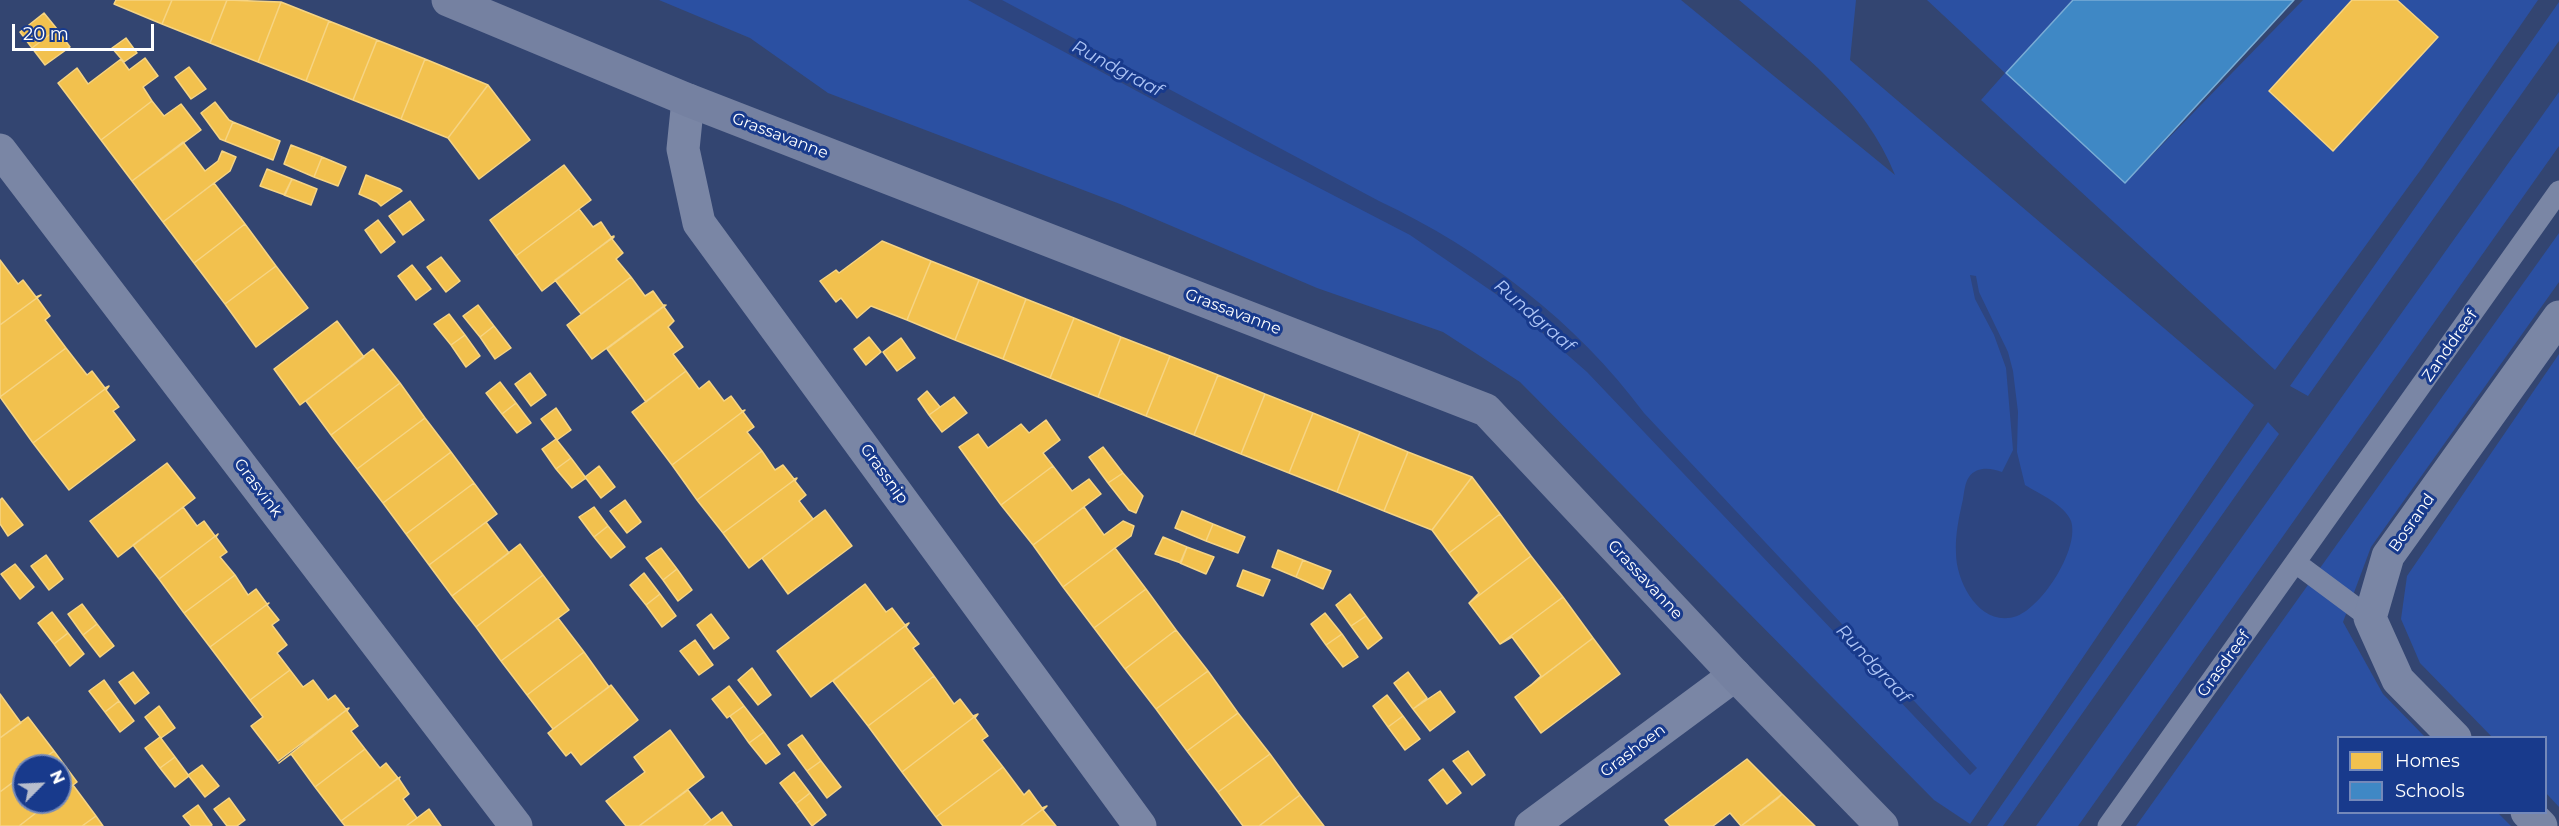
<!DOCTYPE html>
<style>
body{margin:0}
#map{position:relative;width:2559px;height:826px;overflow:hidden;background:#334571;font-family:Montserrat,sans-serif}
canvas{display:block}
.legend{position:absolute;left:2337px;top:736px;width:210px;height:78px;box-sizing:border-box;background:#183a8c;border:2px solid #7489ba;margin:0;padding:8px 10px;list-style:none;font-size:18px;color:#fff}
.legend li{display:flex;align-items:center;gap:12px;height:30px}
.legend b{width:30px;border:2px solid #7489ba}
.north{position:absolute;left:12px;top:754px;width:60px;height:60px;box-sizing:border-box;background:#183a8c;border:2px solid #7489ba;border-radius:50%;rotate:66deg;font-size:16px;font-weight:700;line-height:24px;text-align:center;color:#fff}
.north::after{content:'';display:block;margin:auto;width:21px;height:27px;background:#b8becd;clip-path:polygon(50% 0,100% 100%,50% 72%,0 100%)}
.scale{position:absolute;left:12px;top:24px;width:142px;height:27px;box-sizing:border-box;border:3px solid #fff;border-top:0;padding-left:8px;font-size:18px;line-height:21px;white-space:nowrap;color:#fff;-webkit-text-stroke:4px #183a8c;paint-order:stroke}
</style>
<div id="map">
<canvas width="2559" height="826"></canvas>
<ul class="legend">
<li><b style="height:16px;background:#f2c14e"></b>Homes</li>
<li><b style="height:16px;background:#3f88c5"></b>Schools</li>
</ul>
<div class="north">N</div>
<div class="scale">20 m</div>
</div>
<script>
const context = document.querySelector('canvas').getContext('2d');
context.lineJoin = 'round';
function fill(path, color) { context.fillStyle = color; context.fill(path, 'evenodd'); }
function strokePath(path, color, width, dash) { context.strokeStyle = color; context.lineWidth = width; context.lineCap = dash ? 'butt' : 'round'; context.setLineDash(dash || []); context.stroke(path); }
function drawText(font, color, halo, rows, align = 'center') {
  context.font = font + ' Montserrat,sans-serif'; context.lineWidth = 6; context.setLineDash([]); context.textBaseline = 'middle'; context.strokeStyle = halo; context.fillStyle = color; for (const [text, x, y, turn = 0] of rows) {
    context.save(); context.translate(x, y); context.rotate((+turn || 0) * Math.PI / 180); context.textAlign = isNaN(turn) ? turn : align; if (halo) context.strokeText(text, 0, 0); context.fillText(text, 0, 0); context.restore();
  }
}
fill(new Path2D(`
 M 659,0 L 1681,0 L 1895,175 C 1865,99 1799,51 1739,0 L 1856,0 L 1850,60 L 2254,405 L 1970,824 L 1934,800 L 1520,382 L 1443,332 L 1317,288 L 1120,204 L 828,93 L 750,38 Z
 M 1927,0 L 2073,0 L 2006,73 L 2125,183 L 2303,0 L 2538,0 L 2422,168 L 2275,370 L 1981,100 L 2005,73 Z
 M 2559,2 L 2559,41 L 2308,396 L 2290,386 Z
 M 2559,92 L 2559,146 L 2078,826 L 2036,826 Z
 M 2559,233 L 2559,282 L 2371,547 L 2343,622 L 2383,694 L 2425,737 L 2338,738 L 2338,812 L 2498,813 L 2511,826 L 2136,826 Z
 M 2559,354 L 2559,807 L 2546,793 L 2546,738 L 2492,737 L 2420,663 L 2401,619 L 2407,576 Z
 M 2268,422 L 2279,434 L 2003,826 L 1987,826 Z`), '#2b50a2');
fill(new Path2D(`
 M 968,0 L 1002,0 L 1379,201 C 1481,249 1577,322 1644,413 L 1977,768 L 1970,775 L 1587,372 L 1506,301 L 1410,235 L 1248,151 Z
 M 1970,275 L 1976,276 L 1979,292 L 2008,352 L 2013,371 L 2018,412 L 2017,452 L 2025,485 C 2038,493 2065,505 2071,521 C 2080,548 2043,606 2017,616 C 1981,629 1956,583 1956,553 C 1955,535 1959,517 1963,499 C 1964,493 1965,482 1969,477 C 1977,466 1991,468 2002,472 L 2013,450 L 2006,368 L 1994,335 L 1975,299 Z`), '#2d4580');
const homes = new Path2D(`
 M 116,0 L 172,0 L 162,24 L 114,4 Z
 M 172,0 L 227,0 L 210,43 L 162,24 Z
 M 227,0 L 281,2 L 258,62 L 210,43 Z
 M 2352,0 L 2397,0 L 2438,37 L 2333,151 L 2269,91 Z
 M 281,2 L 329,21 L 306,81 L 258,62 Z
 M 44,13 L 57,29 L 32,48 L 20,32 Z
 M 329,21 L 377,40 L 353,100 L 306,81 Z
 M 57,29 L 70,47 L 45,65 L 32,48 Z
 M 126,38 L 137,53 L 124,62 L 112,48 Z
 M 377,40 L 425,59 L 401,119 L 353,100 Z
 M 145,58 L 158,76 L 143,87 L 152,101 L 101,140 L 58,83 L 77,68 L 88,84 L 121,59 L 129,70 Z
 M 425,59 L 488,85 L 448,138 L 401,119 Z
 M 189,67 L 206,89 L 191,99 L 175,77 Z
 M 488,85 L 530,140 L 479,179 L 448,138 Z
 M 152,101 L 164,116 L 181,104 L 201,130 L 132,181 L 101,140 Z
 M 215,102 L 229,120 L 233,122 L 225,141 L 220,139 L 201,113 Z
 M 233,122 L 280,141 L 273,160 L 225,141 Z
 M 183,142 L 205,171 L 218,161 L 222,151 L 236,157 L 230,171 L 163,222 L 132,181 Z
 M 291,145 L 322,157 L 314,177 L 284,164 Z
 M 322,157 L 346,167 L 338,186 L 314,177 Z
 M 564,165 L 591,200 L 516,256 L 490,220 Z
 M 267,169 L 292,179 L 285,195 L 260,186 Z
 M 366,175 L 400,189 L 402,191 L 381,206 L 377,202 L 359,194 Z
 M 292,179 L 317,189 L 311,205 L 284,195 Z
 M 214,183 L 245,224 L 194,263 L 163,222 Z
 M 410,201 L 424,220 L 403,235 L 389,216 Z
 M 579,209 L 593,227 L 601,222 L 611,237 L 614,236 L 542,291 L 516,256 Z
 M 378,220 L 395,242 L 381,253 L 365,230 Z
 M 245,224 L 276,266 L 225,304 L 194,263 Z
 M 614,237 L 612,239 L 623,253 L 616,259 L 631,277 L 581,314 L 555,280 Z
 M 882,241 L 931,261 L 907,320 L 871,306 L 857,318 L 841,298 L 836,302 L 820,281 L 836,270 L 839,273 Z
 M 441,257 L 460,281 L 446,292 L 427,267 Z
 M 0,260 L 18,284 L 23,280 L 36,297 L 41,295 L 0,325 Z
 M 931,261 L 979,280 L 955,340 L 907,320 Z
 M 412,265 L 431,289 L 416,300 L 398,276 Z
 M 276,266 L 308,308 L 256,347 L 225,304 Z
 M 631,277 L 645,296 L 653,291 L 663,305 L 665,305 L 592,359 L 567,325 Z
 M 979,280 L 1026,299 L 1003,359 L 955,340 Z
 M 41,295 L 37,298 L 50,316 L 45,320 L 66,348 L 0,397 L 0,325 Z
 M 1026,299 L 1074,318 L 1050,378 L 1003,359 Z
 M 478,305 L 494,326 L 480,337 L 463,316 Z
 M 666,305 L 664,307 L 674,321 L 668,327 L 683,347 L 673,354 L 686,371 L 646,402 L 607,349 Z
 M 449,314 L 465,335 L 451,345 L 434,324 Z
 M 1074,318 L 1121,337 L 1098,397 L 1050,378 Z
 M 337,321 L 364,357 L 300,405 L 274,369 Z
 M 494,326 L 511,348 L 495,359 L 480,337 Z
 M 465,335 L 480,356 L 466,367 L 451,345 Z
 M 869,337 L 881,352 L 866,365 L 854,349 Z
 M 1121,337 L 1170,356 L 1146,416 L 1098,397 Z
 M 901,338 L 915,358 L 897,371 L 883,352 Z
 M 66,348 L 87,375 L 92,371 L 105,388 L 109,386 L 33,443 L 0,397 Z
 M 373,349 L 400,383 L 331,435 L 306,401 Z
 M 1170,356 L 1218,375 L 1194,435 L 1146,416 Z
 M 686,371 L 699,389 L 709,381 L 724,401 L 731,396 L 742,411 L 745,410 L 672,465 L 632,412 Z
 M 530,373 L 546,395 L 531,406 L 515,384 Z
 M 1218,375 L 1265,394 L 1241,454 L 1194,435 Z
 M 500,382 L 516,403 L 502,414 L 486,393 Z
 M 400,383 L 425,418 L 357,469 L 331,435 Z
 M 109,386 L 106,390 L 119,407 L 113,411 L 135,440 L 69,490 L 33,443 Z
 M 927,391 L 940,407 L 929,415 L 918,399 Z
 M 1265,394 L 1313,413 L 1289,473 L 1241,454 Z
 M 954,397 L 967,413 L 942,432 L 929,415 Z
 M 516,403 L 531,423 L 517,433 L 502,414 Z
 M 556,408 L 571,430 L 557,440 L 541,419 Z
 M 745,410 L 743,412 L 754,427 L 747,432 L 762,451 L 697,500 L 672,465 Z
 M 1313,413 L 1360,432 L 1337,492 L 1289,473 Z
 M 425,418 L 451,452 L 383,503 L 357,469 Z
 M 1046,420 L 1060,440 L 1043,453 L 1053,466 L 1001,505 L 959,447 L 978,434 L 988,448 L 1021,424 L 1029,433 Z
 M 1360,432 L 1408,452 L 1384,511 L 1337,492 Z
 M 556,439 L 571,458 L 556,469 L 542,449 Z
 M 1103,447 L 1123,473 L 1108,483 L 1089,457 Z
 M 762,451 L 775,470 L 783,465 L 794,479 L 797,478 L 723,533 L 697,500 Z
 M 451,452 L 474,483 L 406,534 L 383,503 Z
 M 1408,452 L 1472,477 L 1432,530 L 1384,511 Z
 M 571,458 L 586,478 L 572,488 L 556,469 Z
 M 167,463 L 195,498 L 118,557 L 90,521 Z
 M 599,466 L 615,487 L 601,498 L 585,477 Z
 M 1053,466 L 1072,491 L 1089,479 L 1101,494 L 1033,545 L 1001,505 Z
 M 1123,473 L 1143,496 L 1136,513 L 1129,510 L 1108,483 Z
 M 1472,477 L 1500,514 L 1449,553 L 1432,530 Z
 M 797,478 L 795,481 L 806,495 L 799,501 L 813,519 L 749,568 L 723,533 Z
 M 474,483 L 497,514 L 429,565 L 406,534 Z
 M 2,498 L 23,525 L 8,536 L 0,524 L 0,500 Z
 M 625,500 L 641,522 L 627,533 L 610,511 Z
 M 183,507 L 197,526 L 204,521 L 215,536 L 218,534 L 159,579 L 133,545 Z
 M 594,507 L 608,526 L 594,537 L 579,517 Z
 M 1084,507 L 1104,535 L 1123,521 L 1134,526 L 1131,536 L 1063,587 L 1033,545 Z
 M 825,510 L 852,546 L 788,594 L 762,558 Z
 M 1182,511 L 1213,524 L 1206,541 L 1175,528 Z
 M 1500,514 L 1531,556 L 1469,603 L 1479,593 L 1449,553 Z
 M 486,522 L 509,553 L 452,596 L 429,565 Z
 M 1213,524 L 1245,537 L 1238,553 L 1206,541 Z
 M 608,526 L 625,547 L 611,558 L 594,537 Z
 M 218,534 L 216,537 L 227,552 L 220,557 L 235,575 L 184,613 L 159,579 Z
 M 1163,537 L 1187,547 L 1181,563 L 1155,554 Z
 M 520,544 L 543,575 L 476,627 L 452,596 Z
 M 1187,547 L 1214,557 L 1206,574 L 1180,563 Z
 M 661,548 L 677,569 L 663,580 L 646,558 Z
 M 1115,548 L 1146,589 L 1094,628 L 1063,587 Z
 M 1278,550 L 1303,560 L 1296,577 L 1272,567 Z
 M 46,555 L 63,579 L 49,590 L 31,566 Z
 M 1531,556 L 1563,597 L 1500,644 L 1469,603 Z
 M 1303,560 L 1331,571 L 1323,589 L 1296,577 Z
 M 15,564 L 34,587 L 20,599 L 1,574 Z
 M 677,569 L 692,590 L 678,601 L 663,580 Z
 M 1243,570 L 1270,580 L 1263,596 L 1237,586 Z
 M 644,573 L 660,594 L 646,605 L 630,585 Z
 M 235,575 L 248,595 L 256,589 L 267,604 L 269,603 L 210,647 L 184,613 Z
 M 543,575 L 569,610 L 501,661 L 476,627 Z
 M 865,584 L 886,612 L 892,608 L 905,625 L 909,623 L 811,697 L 777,651 Z
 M 1146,589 L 1176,630 L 1125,669 L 1094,628 Z
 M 660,594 L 676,616 L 662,627 L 646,605 Z
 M 1350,594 L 1366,616 L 1351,626 L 1336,605 Z
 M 1563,597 L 1593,638 L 1530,686 L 1541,676 L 1512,637 L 1500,644 Z
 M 269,603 L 267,605 L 279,620 L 272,625 L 287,645 L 277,653 L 290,670 L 250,700 L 210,647 Z
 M 82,604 L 97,624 L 83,635 L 68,614 Z
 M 52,612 L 68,633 L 54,644 L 38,623 Z
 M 1325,613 L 1342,634 L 1326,645 L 1311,624 Z
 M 711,614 L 729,638 L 714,649 L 697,625 Z
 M 1366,616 L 1382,638 L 1368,649 L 1351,626 Z
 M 558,618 L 584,652 L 527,695 L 501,661 Z
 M 909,623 L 906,627 L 919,644 L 913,648 L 934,676 L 868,726 L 833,681 Z
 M 97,624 L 114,646 L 100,657 L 83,635 Z
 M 1176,630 L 1208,671 L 1156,709 L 1125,669 Z
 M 68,633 L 84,654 L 70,666 L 54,644 Z
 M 1342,634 L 1358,657 L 1343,667 L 1326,645 Z
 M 1593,638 L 1620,674 L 1541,733 L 1515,697 Z
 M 695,640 L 713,665 L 699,675 L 680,651 Z
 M 584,652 L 609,687 L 553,729 L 527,695 Z
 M 752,668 L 771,695 L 758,705 L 738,680 Z
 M 290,670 L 303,687 L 313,680 L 328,700 L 335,695 L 346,709 L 349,708 L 278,761 L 251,726 L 263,717 L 250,700 Z
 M 1208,671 L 1238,713 L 1187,751 L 1156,709 Z
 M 133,672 L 149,693 L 135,704 L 119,682 Z
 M 1408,672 L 1427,698 L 1413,709 L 1394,683 Z
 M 934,676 L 954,704 L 960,699 L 973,716 L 978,714 L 902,772 L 868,726 Z
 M 104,680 L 119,701 L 105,712 L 89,691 Z
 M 611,685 L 638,720 L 581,765 L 571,752 L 566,756 L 548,733 Z
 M 729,686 L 744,706 L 727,718 L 712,699 Z
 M 1440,691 L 1455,712 L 1430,731 L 1413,709 Z
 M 0,694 L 21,723 L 0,738 Z
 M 1387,695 L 1403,716 L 1388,727 L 1373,706 Z
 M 119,701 L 134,721 L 120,732 L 105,712 Z
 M 159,706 L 175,728 L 161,738 L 145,717 Z
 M 744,706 L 764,732 L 749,743 L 730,716 Z
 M 349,708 L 347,711 L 358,726 L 351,731 L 365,749 L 315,787 L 291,754 L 279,763 Z
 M 1238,713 L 1270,754 L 1218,792 L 1187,751 Z
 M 978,714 L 975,718 L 988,736 L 982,740 L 1003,767 L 936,817 L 902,772 Z
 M 1403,716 L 1420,739 L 1405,750 L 1388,727 Z
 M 28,717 L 54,751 L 34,766 L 24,766 L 24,774 L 0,792 L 0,738 Z
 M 670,730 L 704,777 L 639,826 L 626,826 L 606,801 L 645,772 L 634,757 Z
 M 764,732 L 780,754 L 766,764 L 749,743 Z
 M 802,735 L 821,761 L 807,771 L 788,745 Z
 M 160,737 L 175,757 L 160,768 L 145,748 Z
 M 365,749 L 380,768 L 386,763 L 398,778 L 341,821 L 315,787 Z
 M 54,751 L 77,782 L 60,795 L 60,766 L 34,766 Z
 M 1468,751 L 1485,775 L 1472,785 L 1453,761 Z
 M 1270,754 L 1300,795 L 1259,826 L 1243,826 L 1218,792 Z
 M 175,757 L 189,776 L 175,787 L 160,768 Z
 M 1747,759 L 1782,794 L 1741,826 L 1730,813 L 1713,826 L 1670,826 L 1665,820 Z
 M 821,761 L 841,787 L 827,798 L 807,771 Z
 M 202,765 L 219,786 L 205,797 L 188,775 Z
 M 1003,767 L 1024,795 L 1029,790 L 1042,808 L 1047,806 L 1020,826 L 943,826 L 936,817 Z
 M 1443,769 L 1461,793 L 1447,804 L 1429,780 Z
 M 794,772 L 810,793 L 796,804 L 780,783 Z
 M 24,774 L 24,802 L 50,802 L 19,826 L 0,826 L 0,792 Z
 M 400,777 L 399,779 L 409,794 L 403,799 L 417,818 L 406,826 L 345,826 L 341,821 Z
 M 73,785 L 96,816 L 82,826 L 19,826 L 50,802 L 60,802 L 60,795 Z
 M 688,790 L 711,820 L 703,826 L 639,826 Z
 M 810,793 L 826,815 L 812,826 L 796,804 Z
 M 1782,794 L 1815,826 L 1741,826 L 1777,799 Z
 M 1300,795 L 1324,826 L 1259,826 Z
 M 229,798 L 245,820 L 237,826 L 227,826 L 214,809 Z
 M 198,805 L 212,825 L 211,826 L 191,826 L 183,816 Z
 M 1047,806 L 1043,810 L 1056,826 L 1020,826 Z
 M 429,809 L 441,826 L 406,826 L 417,818 Z
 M 722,812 L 732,826 L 703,826 L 711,820 Z
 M 96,816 L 103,826 L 82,826 Z`);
fill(homes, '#f2c14e');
strokePath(homes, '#f6d483', 1.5);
const schools = new Path2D(`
 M 2073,0 L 2294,0 L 2125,183 L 2006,73 Z`);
fill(schools, '#3f88c5');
strokePath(schools, '#79acd6', 1.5);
strokePath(new Path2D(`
 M 2296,563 L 2370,618
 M 2108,826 L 2559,191`), '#7a86a5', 21);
strokePath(new Path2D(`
 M 688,100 L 683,149 L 699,223 L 1140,826
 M 0,150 L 516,826
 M 2455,738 L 2398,680 L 2370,618 L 2388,556 L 2559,317
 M 2527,812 L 2541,826
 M 1531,826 L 1735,675`), '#7a86a5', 33);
strokePath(new Path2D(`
 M 448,0 L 688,100 L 1486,410 L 1735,675 L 1882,826`), '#7581a1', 33);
drawText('16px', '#fff', '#183a8c', [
 ["Grassavanne",780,136,21],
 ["Grassavanne",1233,312,21],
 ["Zanddreef",2450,346,-55],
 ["Grassnip",884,474,54],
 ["Grasvink",258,488,53],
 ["Bosrand",2412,523,-55],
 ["Grassavanne",1645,580,47],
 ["Grasdreef",2224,664,-54],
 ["Grashoen",1633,751,-37]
]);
drawText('italic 18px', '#aec5f6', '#183a8c', [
 ["Rundgraaf",1117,69,28],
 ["Rundgraaf",1534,316,41],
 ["Rundgraaf",1873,664,47]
]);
</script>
